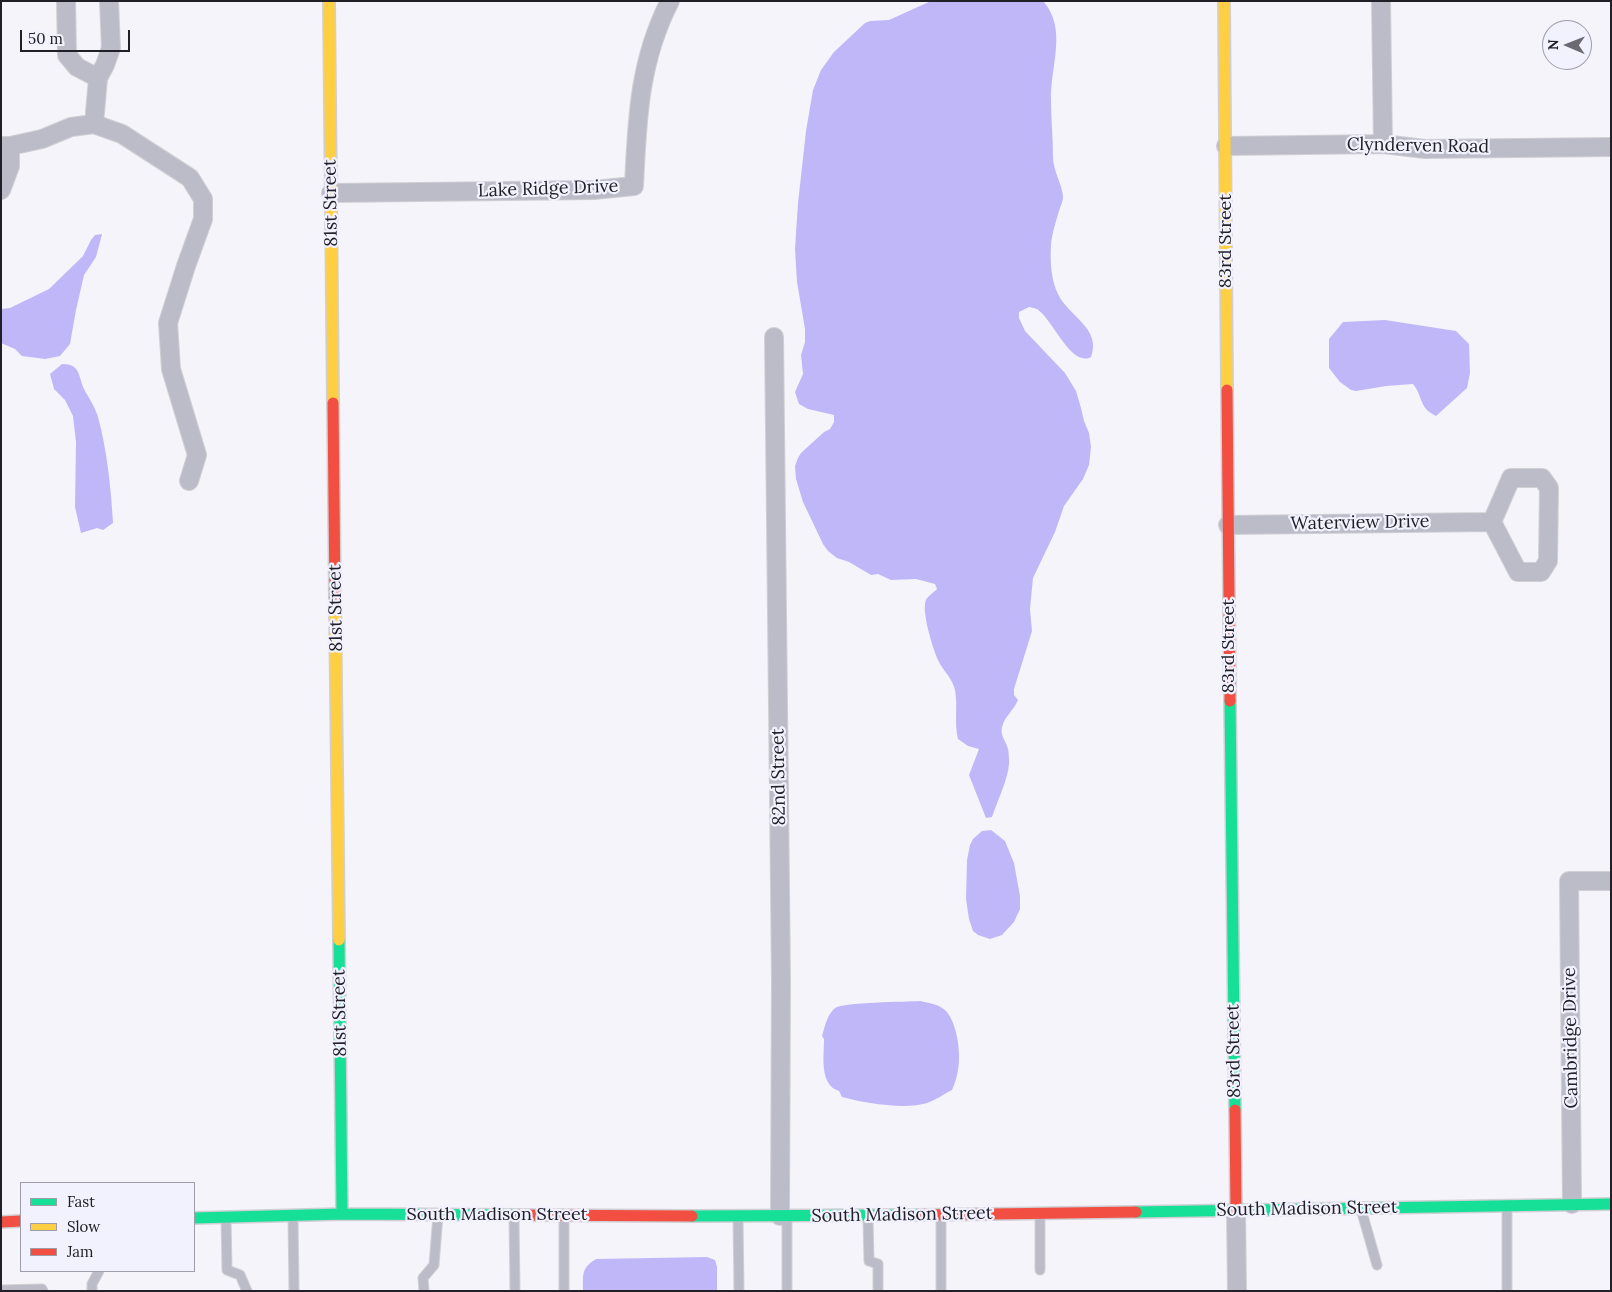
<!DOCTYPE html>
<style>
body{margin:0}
#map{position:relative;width:1612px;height:1292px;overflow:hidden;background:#f5f4fb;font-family:Lora,serif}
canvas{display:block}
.frame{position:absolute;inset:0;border:2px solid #212028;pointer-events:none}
.legend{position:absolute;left:20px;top:1182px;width:175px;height:90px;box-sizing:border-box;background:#f2f1fe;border:1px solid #9e9da8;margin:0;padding:6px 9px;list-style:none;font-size:15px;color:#212028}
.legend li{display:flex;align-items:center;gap:10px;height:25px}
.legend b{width:25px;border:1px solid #9e9da8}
.north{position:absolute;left:1542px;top:20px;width:50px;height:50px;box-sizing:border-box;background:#f2f1fe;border:1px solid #9e9da8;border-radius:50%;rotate:271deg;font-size:14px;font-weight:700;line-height:20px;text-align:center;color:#212028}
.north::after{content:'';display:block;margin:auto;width:18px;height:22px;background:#6b6a72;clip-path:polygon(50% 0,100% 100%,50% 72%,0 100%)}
.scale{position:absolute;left:20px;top:30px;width:110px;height:22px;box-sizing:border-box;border:2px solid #212028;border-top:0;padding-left:6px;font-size:15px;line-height:18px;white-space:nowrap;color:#212028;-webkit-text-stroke:4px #f2f1fe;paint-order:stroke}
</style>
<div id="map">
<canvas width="1612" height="1292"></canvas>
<div class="frame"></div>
<ul class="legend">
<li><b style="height:6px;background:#16e098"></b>Fast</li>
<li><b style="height:6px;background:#ffcf43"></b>Slow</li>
<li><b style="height:6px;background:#f24e42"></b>Jam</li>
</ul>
<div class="north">N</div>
<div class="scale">50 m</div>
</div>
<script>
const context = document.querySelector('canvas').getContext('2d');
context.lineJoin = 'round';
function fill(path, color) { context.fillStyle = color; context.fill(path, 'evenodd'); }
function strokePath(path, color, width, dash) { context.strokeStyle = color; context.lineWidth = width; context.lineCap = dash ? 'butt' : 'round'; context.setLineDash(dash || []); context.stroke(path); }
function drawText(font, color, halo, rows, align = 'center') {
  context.font = font + ' Lora,serif'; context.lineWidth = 4.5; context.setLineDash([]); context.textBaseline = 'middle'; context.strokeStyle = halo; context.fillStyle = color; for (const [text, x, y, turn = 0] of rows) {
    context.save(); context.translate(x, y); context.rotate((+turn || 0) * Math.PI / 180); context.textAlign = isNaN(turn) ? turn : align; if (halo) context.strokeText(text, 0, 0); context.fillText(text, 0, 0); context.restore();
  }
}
fill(new Path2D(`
 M 931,1 L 1043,1 C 1068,29 1050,67 1051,100 C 1051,119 1053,138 1053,157 C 1053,171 1063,186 1063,197 C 1063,201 1061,205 1060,208 C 1056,221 1052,233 1051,245 C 1050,261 1051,280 1058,294 C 1068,316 1102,328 1091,357 C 1071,368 1052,318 1037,309 C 1037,309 1030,307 1029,307 L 1019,312 L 1019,318 L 1025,331 L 1065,373 L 1076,391 L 1081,408 L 1084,421 L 1089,433 L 1091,447 L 1089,465 L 1083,479 L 1064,506 L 1055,532 L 1033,578 L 1030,609 L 1032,631 L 1014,689 L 1014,695 L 1018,700 C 1014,710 1005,716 1002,727 C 1000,737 1006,740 1008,749 C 1009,753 1009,760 1009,764 C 1008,779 997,802 992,817 L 986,818 L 969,775 L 979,749 L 968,746 L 958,739 C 954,723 958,706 955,690 C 952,677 943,671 938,660 C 933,649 921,611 926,600 C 928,596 933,593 937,589 L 935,584 L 916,579 L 891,580 L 878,574 L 871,575 L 849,562 L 837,558 L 828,551 L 823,544 L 803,502 L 796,479 L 795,466 L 798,458 L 801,453 L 824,432 L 830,429 L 834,422 L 834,415 L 808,409 L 799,404 L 795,392 L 803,374 L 801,355 L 805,342 L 805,329 L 797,282 L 795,249 L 798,203 L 806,131 L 813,90 L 821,70 L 834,52 L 865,23 L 870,21 L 889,20 Z
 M 102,234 L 96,257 L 84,275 L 76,310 L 70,344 L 60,356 L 45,359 L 22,356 L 15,349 L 1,343 L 1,309 L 10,308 L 49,289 L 83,256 L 91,240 L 95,235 Z
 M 1385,320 L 1456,331 L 1469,344 L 1470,373 L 1467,388 L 1436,416 C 1418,407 1424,398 1413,384 L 1386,386 L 1356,391 L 1351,390 L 1340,382 L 1329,368 L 1329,339 L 1343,322 Z
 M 62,364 C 81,364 78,376 84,389 C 89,398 95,407 98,417 C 107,450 111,488 113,523 L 103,530 L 97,528 L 81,533 L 75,507 L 76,442 L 73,416 L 65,400 L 54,389 L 50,374 Z
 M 991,830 L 1005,841 L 1014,863 L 1020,896 L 1020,909 L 1014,922 L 1002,935 L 990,939 L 978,935 L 973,931 L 969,919 L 966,899 L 967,860 L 970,845 L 973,839 L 982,831 Z
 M 920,1001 C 929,1003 939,1004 946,1011 C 958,1024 962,1058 957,1075 C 956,1080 954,1085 952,1090 C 944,1094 936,1100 927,1103 C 905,1110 864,1103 842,1097 L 839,1091 C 819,1085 824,1055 824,1039 L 822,1036 C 825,1026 827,1015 835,1008 C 844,1002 905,1002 920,1001 Z
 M 707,1257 L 715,1260 L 717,1267 L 717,1291 L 583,1291 C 583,1275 581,1268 596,1259 Z`), '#c0b7f8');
const lane = new Path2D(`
 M 1507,1205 L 1507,1291
 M 1361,1209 L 1377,1265
 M 293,1216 L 294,1291
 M 514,1216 L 515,1291
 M 564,1216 L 564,1291
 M 738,1216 L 739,1291
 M 941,1216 L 941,1291
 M 226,1217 L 227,1270 L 240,1275 L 247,1291
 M 868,1218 L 869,1261 L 878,1264 L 878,1291
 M 1040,1270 L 1040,1214
 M 1,1290 L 42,1289 L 43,1291
 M 92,1291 L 92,1284 L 99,1271
 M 424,1291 L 423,1278 L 434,1265 L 438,1215
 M 787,1291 L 787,1216`);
const street = new Path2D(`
 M 66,1 L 67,55 L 77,67 L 98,78 L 105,65 L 111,48 L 109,1
 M 1381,1 L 1383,144
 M 94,124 L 98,78
 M 1,146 L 10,146 L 42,139 L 71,127 L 94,124 L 122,134 L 190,178 L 203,199 L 203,219 L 186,266 L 168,323 L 171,369 L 197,455 L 189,481
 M 1226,146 L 1383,144 L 1425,149 L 1611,147
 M 1,190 L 10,166 L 10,146
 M 331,193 L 594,190 L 634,186 C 637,120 639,61 670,1
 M 774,337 L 781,980 L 780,1216
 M 1228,525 L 1492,522 L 1518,572 L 1541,572 L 1548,561 L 1549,488 L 1542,478 L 1511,478 L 1492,522
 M 1572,1204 L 1569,881 L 1611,881
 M 1236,1210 L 1237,1291`);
const fast = new Path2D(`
 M 1230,701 L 1235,1110
 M 339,940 L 342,1214
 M 1136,1212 L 1611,1204
 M 692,1216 L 920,1215
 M 194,1218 L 343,1214 L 515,1215`);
const slow = new Path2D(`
 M 329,1 L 333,403
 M 1224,1 L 1227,390
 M 335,600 L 339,940`);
const jam = new Path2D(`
 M 1227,390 L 1230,701
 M 333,403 L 335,600
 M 1235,1110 L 1236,1210
 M 515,1215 L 692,1216
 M 920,1215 L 1136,1212
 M 1,1222 L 21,1221`);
strokePath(lane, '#d0cfd4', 11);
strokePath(street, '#d0cfd4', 20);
strokePath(fast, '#d0cfd4', 14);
strokePath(slow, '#d0cfd4', 14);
strokePath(jam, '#d0cfd4', 14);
strokePath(lane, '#bcbbc8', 9);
strokePath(street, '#bcbbc8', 18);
strokePath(fast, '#16e098', 11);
strokePath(slow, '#ffcf43', 11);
strokePath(jam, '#f24e42', 11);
drawText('18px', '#212028', '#f2f1fe', [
 ["Clynderven Road",1418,146,1],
 ["Lake Ridge Drive",548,189,-2],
 ["81st Street",331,203,-91],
 ["83rd Street",1226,241,-90],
 ["Waterview Drive",1360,523,-1],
 ["81st Street",336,608,-91],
 ["83rd Street",1229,646,-90],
 ["82nd Street",779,777,-91],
 ["81st Street",340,1013,-91],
 ["Cambridge Drive",1571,1038,-91],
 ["83rd Street",1234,1051,-91],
 ["South Madison Street",1307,1209,-1],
 ["South Madison Street",497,1215],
 ["South Madison Street",902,1215,-1]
]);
</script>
